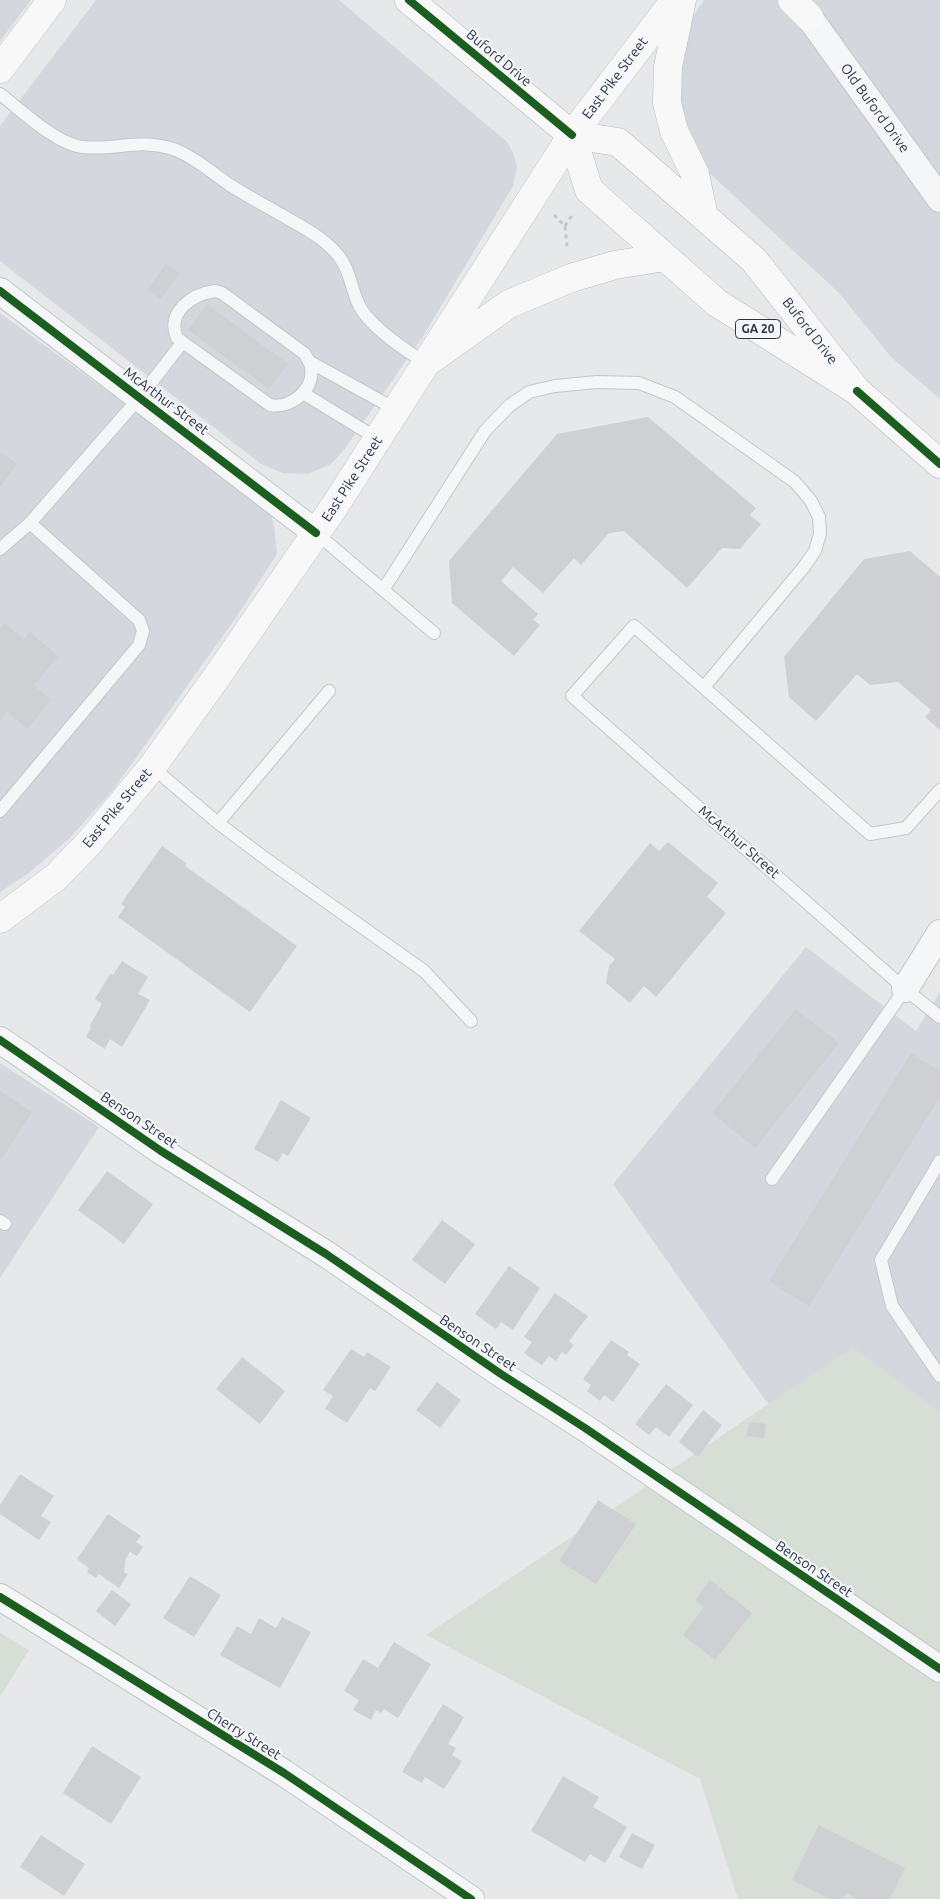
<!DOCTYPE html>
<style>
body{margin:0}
canvas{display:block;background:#e6e8ea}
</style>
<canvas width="940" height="1899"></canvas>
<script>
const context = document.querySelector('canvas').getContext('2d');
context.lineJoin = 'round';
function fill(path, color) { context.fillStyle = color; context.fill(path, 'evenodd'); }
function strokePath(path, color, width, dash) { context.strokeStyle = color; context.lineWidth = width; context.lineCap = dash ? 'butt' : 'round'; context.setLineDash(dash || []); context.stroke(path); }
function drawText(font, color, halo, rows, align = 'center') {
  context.font = font + ' Ubuntu,sans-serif'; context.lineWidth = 4; context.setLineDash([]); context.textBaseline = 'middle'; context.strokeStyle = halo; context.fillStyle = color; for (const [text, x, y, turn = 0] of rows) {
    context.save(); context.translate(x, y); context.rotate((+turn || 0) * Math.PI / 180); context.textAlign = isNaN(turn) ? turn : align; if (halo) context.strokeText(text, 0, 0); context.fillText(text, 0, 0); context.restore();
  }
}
fill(new Path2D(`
 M 0,0 L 31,0 L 0,41 Z
 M 96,0 L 339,0 L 507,142 L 513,153 L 517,166 L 513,186 L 422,338 L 344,450 L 331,464 L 308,474 L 283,473 L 261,464 L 0,261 L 0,126 Z
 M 704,0 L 940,0 L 940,399 L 891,357 L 839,293 L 705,169 L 681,113 L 679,83 L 682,48 L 693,17 Z
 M 0,313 L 114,396 L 271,515 L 274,525 L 277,554 L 237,616 L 113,790 L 70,838 L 29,873 L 0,892 Z
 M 806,947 L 916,1031 L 940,992 L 940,1555 L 765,1400 L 613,1184 Z
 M 0,1063 L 99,1127 L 0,1278 Z`), '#d4d7dd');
fill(new Path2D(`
 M 853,1347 L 940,1412 L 940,1899 L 738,1899 L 700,1779 L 426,1635 Z
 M 0,1633 L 29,1650 L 0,1697 Z`), '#d6ded6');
fill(new Path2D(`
 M 166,264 L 180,273 L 160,300 L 147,290 Z
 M 207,304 L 288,364 L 269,389 L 188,330 Z
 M 648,417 L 756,508 L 750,515 L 761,524 L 740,549 L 722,548 L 687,588 L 624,531 L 609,533 L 581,565 L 574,558 L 543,593 L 513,567 L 501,581 L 538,614 L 533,620 L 540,625 L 514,656 L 452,603 L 449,561 L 557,434 Z
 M 0,452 L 17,464 L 0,487 Z
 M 910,551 L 940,577 L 940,730 L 925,717 L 931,710 L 898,682 L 870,685 L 857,674 L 816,721 L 789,697 L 784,657 L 864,559 Z
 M 4,623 L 24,639 L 30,632 L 58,656 L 34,685 L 51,700 L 27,729 L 7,712 L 0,720 L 0,628 Z
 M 668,842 L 718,883 L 707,897 L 726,913 L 656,997 L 644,986 L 630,1003 L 606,983 L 609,966 L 615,959 L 579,931 L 650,843 L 659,851 Z
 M 162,846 L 186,863 L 185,866 L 297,946 L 250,1012 L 118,917 L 125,907 L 121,904 Z
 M 122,961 L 148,977 L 138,994 L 150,1000 L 122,1047 L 110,1039 L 105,1049 L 86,1037 L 91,1028 L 89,1027 L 102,1004 L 95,999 L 110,974 L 113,975 Z
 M 796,1009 L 839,1043 L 755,1148 L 712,1113 Z
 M 911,1053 L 940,1071 L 940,1097 L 809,1306 L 769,1281 Z
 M 0,1091 L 32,1112 L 2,1159 L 0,1158 Z
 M 281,1100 L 311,1118 L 288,1156 L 283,1153 L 278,1162 L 254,1149 Z
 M 107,1171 L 153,1204 L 124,1244 L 78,1210 Z
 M 442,1220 L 475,1244 L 445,1284 L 412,1260 Z
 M 509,1266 L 540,1288 L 513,1330 L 501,1322 L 496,1329 L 475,1314 Z
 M 555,1293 L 588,1316 L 569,1341 L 574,1345 L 566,1355 L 562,1352 L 556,1361 L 549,1356 L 542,1365 L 524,1353 L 532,1342 L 524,1337 Z
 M 611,1340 L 629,1352 L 627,1355 L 640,1364 L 613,1402 L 604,1395 L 600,1401 L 587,1391 L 591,1385 L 583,1379 Z
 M 351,1349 L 364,1357 L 367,1352 L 391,1367 L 375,1391 L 370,1388 L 347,1423 L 325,1409 L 333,1396 L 323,1390 Z
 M 242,1357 L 285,1391 L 260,1424 L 216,1389 Z
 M 437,1382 L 461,1400 L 440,1428 L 416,1410 Z
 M 666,1384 L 693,1405 L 669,1437 L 656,1427 L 649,1435 L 635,1424 Z
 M 703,1410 L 722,1425 L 698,1457 L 679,1442 Z
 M 749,1422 L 766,1424 L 764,1438 L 747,1436 Z
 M 20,1474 L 54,1496 L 41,1516 L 51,1522 L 39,1540 L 0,1514 L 0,1505 Z
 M 598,1500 L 636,1524 L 596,1584 L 559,1561 Z
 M 108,1514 L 141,1536 L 136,1542 L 143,1547 L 137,1556 L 130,1552 L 126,1558 L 124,1572 L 128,1574 L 119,1588 L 99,1574 L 96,1578 L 87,1572 L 89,1568 L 77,1559 Z
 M 190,1576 L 221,1595 L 194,1637 L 163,1618 Z
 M 710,1580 L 752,1613 L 715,1660 L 683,1635 L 704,1607 L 695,1600 Z
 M 112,1590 L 131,1604 L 115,1626 L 96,1611 Z
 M 282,1617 L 311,1632 L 280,1688 L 220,1655 L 237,1626 L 251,1634 L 259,1618 L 276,1628 Z
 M 394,1642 L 431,1664 L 398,1718 L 384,1709 L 381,1713 L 376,1710 L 371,1720 L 353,1710 L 359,1700 L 344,1691 L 363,1659 L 378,1668 Z
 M 443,1704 L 464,1717 L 448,1744 L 456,1748 L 452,1755 L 462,1761 L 444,1789 L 425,1777 L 422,1783 L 402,1772 Z
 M 92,1746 L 141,1777 L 111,1824 L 63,1793 Z
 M 563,1776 L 599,1797 L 593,1807 L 627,1827 L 605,1863 L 590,1854 L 585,1862 L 531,1831 Z
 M 819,1825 L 905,1868 L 890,1899 L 858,1899 L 846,1893 L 843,1899 L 830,1899 L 792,1880 Z
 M 632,1833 L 655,1845 L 642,1869 L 619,1857 Z
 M 41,1835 L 85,1864 L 64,1896 L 20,1867 Z`), '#ced0d3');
const lane = new Path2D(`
 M 0,94 C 21,110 56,144 82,147 C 116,151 140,137 176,150 C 196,158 212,173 230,185 C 250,198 272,209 292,221 C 310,231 331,243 342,261 C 351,274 352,293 360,307 C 371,327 406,351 426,363
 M 215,291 L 222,293 L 305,354 C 307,359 311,363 311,368 C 315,390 290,409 270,405 L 177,338 C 166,312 192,294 215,291 Z
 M 310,362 L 397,410
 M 303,393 L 378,439
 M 316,533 L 434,633
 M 0,549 L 30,523
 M 383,590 L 485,431 L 509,406 L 529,392 L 555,386 L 597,382 L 639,383 L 675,397 L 795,482 L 811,501 L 819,517 L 820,534 L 815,551 L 803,568 L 704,687
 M 152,767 L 218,823 L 266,859 L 424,971 L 471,1021
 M 940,790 L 906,828 L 870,834 L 634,626 L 572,696 L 905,989 L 940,1017
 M 0,811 L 139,645 L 143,631 L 139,620 L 30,523 L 140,397 L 182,343
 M 218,823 L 329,691
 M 940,1161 L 881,1260 L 892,1306 L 940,1376
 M 772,1179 L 905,989
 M 0,1221 L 5,1224`);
const street = new Path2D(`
 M 809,17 L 940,199
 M 0,291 L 316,533
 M 905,989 L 940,933
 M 0,1040 L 161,1151 L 326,1254 L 501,1374 L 585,1428 L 940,1669
 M 0,1597 L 284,1773 L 471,1899`);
const primary = new Path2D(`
 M 792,0 L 809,17
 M 0,69 L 52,0
 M 0,919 L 56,877 L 89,843 L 152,767 L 218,675 L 334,507 L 572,135 L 675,0`);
const highway = new Path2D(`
 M 409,0 L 572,135 L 618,142 L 754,260 L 857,391
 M 682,0 L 668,67 L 667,103 L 674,131 L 695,174 L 704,217
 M 572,135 L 589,190 L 717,303 L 857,391 L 940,464
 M 426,363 L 509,304 L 571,278 L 615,265 L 665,257`);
strokePath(lane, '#c4c6c8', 14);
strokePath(street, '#c4c6c8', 28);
strokePath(primary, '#c2c5c8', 29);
strokePath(highway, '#b8bbbf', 29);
strokePath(new Path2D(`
 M 554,215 L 565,226 L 567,246
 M 565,226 L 573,214`), '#c5c6ca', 3, [4, 4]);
strokePath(lane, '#f5f6f7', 12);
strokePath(street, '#f5f6f7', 26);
strokePath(primary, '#f8f8f8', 28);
strokePath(highway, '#f8f8f8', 28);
strokePath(new Path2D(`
 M 409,0 L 572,135
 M 0,291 L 316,533
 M 857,391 L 940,464
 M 0,1040 L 161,1151 L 326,1254 L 501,1374 L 585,1428 L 940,1669
 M 0,1597 L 284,1773 L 471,1899`), '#1b5e20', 8);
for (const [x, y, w] of [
 [758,329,45]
]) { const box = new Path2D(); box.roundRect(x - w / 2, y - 9.5, w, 19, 4); context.fillStyle = '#f4f6f9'; context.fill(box); strokePath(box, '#2b3445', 1); }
drawText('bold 12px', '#2b3445', null, [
 ["GA 20",758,329]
]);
drawText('14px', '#2b3445', '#f4f6f9', [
 ["Buford Drive",499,58,40],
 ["East Pike Street",615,78,-53],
 ["Old Buford Drive",875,108,54],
 ["Buford Drive",810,331,52],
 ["McArthur Street",166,401,37],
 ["East Pike Street",352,479,-57],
 ["East Pike Street",117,808,-50],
 ["McArthur Street",739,842,41],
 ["Benson Street",139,1120,34],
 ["Benson Street",478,1343,34],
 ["Benson Street",814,1569,34],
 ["Cherry Street",244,1734,32]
]);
</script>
